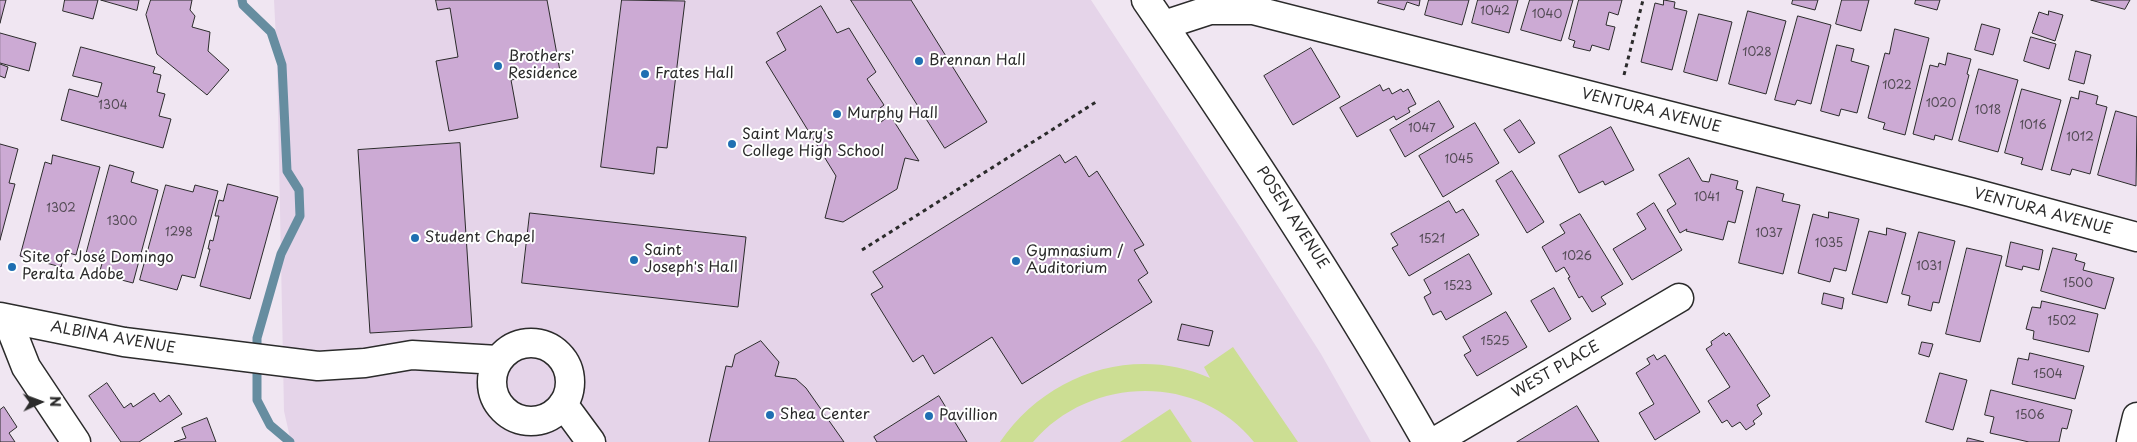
<!DOCTYPE html>
<meta charset="utf-8">
<style>
body{margin:0}
#map{position:relative;width:2137px;height:442px;overflow:hidden;background:#f0e6f2;font-family:"Playpen Sans",sans-serif}
canvas{display:block}
.north{position:absolute;left:15px;top:377px;width:50px;height:50px;-webkit-text-stroke:4px #fff;paint-order:stroke;rotate:88deg;font-size:14px;font-weight:700;line-height:20px;text-align:center;color:#2b2b2b}
.north::after{content:'';display:block;margin:auto;width:18px;height:22px;background:#2b2b2b;clip-path:polygon(50% 0,100% 100%,50% 72%,0 100%)}
</style>
<div id="map">
<canvas width="2137" height="442"></canvas>
<div class="north">N</div>
</div>
<script>
const context = document.querySelector('canvas').getContext('2d');
context.lineJoin = 'round';
function fill(path, color) { context.fillStyle = color; context.fill(path, 'evenodd'); }
function strokePath(path, color, width, dash) { context.strokeStyle = color; context.lineWidth = width; context.lineCap = dash ? 'butt' : 'round'; context.setLineDash(dash || []); context.stroke(path); }
function drawText(font, color, halo, rows, align = 'center') {
  context.font = font + ' "Playpen Sans",sans-serif'; context.lineWidth = 4; context.setLineDash([]); context.textBaseline = 'middle'; context.strokeStyle = halo; context.fillStyle = color; for (const [text, x, y, turn = 0] of rows) {
    context.save(); context.translate(x, y); context.rotate((+turn || 0) * Math.PI / 180); context.textAlign = isNaN(turn) ? turn : align; if (halo) context.strokeText(text, 0, 0); context.fillText(text, 0, 0); context.restore();
  }
}
fill(new Path2D(`
 M 274,0 L 1091,0 L 1242,230 L 1321,354 L 1371,442 L 291,442 L 284,411 L 277,59 Z`), '#e5d4e9');
fill(new Path2D(`
 M 1233,347 L 1298,442 L 1254,442 C 1198,372 1089,376 1033,442 L 1000,442 C 1046,374 1134,344 1210,378 L 1204,367 Z
 M 1170,409 L 1192,442 L 1120,442 Z`), '#ccde93');
strokePath(new Path2D(`
 M 242,0 L 243,5 L 271,32 L 282,65 L 287,171 L 299,190 L 300,216 L 281,254 L 257,338 L 257,400 L 270,425 L 290,442`), '#668da0', 9);
const building = new Path2D(`
 M 0,0 L 6,0 L 0,23 Z
 M 65,0 L 98,0 L 93,19 L 63,11 Z
 M 101,0 L 139,0 L 137,10 Z
 M 151,0 L 192,0 L 190,10 L 195,16 L 192,27 L 210,32 L 208,51 L 229,70 L 207,95 L 157,54 L 146,15 Z
 M 436,0 L 547,0 L 560,71 L 511,80 L 518,118 L 449,131 L 436,61 L 458,57 L 450,8 L 438,10 Z
 M 622,0 L 685,1 L 667,148 L 657,147 L 654,174 L 601,167 Z
 M 851,0 L 911,0 L 987,122 L 945,148 Z
 M 1379,0 L 1420,0 L 1419,6 L 1407,2 L 1404,10 L 1378,3 Z
 M 1429,0 L 1469,0 L 1462,25 L 1425,15 Z
 M 1478,0 L 1518,0 L 1509,33 L 1472,23 Z
 M 1530,0 L 1573,0 L 1561,41 L 1521,30 Z
 M 1579,0 L 1622,0 L 1618,15 L 1609,12 L 1606,25 L 1615,27 L 1609,50 L 1592,45 L 1590,51 L 1573,47 L 1575,41 L 1569,39 Z
 M 1664,0 L 1675,2 L 1674,8 L 1687,11 L 1672,70 L 1641,62 L 1655,3 L 1663,5 Z
 M 1793,0 L 1818,0 L 1815,10 L 1792,4 Z
 M 1842,0 L 1869,0 L 1861,31 L 1836,24 Z
 M 1916,0 L 1940,0 L 1937,10 L 1915,4 Z
 M 2091,0 L 2130,0 L 2125,9 Z
 M 821,6 L 837,33 L 849,28 L 876,72 L 867,79 L 884,105 L 875,112 L 881,122 L 890,115 L 919,161 L 905,158 L 897,189 L 843,222 L 825,218 L 836,176 L 766,62 L 786,50 L 777,33 Z
 M 1748,11 L 1786,21 L 1766,94 L 1729,84 Z
 M 2049,11 L 2063,15 L 2055,41 L 2032,33 L 2039,12 L 2048,15 Z
 M 1699,14 L 1732,22 L 1717,81 L 1684,72 Z
 M 1798,16 L 1831,25 L 1811,104 L 1797,100 L 1795,105 L 1775,100 Z
 M 1982,24 L 2000,29 L 1993,55 L 1975,50 Z
 M 1895,29 L 1929,38 L 1905,135 L 1883,129 L 1885,123 L 1868,118 L 1885,53 L 1889,54 Z
 M 0,33 L 36,43 L 29,71 L 0,63 Z
 M 2031,37 L 2056,44 L 2049,69 L 2024,61 Z
 M 1837,45 L 1854,49 L 1851,61 L 1869,66 L 1857,113 L 1841,109 L 1839,116 L 1821,111 Z
 M 81,47 L 155,67 L 153,73 L 161,75 L 157,92 L 165,94 L 159,116 L 171,119 L 163,148 L 61,120 L 69,89 L 98,97 L 102,83 L 73,76 Z
 M 1311,48 L 1340,97 L 1293,125 L 1264,76 Z
 M 2076,51 L 2091,55 L 2084,84 L 2069,80 Z
 M 1948,53 L 1971,59 L 1967,74 L 1969,75 L 1952,140 L 1935,135 L 1934,140 L 1913,134 L 1930,65 L 1938,67 L 1939,63 L 1945,65 Z
 M 0,64 L 8,67 L 5,78 L 0,76 Z
 M 1979,69 L 2018,80 L 1998,152 L 1959,141 Z
 M 1380,85 L 1383,91 L 1389,88 L 1392,94 L 1401,89 L 1403,92 L 1408,89 L 1416,104 L 1408,108 L 1410,112 L 1396,120 L 1394,116 L 1357,137 L 1340,108 Z
 M 2022,89 L 2061,100 L 2042,170 L 2021,164 L 2023,158 L 2005,153 Z
 M 2080,91 L 2098,96 L 2096,104 L 2107,107 L 2090,174 L 2072,169 L 2070,175 L 2051,170 L 2071,97 L 2078,99 Z
 M 1439,101 L 1454,127 L 1405,157 L 1390,130 Z
 M 2116,111 L 2137,117 L 2136,186 L 2098,175 Z
 M 1520,120 L 1535,143 L 1519,153 L 1504,130 Z
 M 1475,123 L 1499,163 L 1443,197 L 1419,156 Z
 M 1611,127 L 1634,170 L 1605,185 L 1603,181 L 1579,193 L 1559,156 Z
 M 460,143 L 472,327 L 370,333 L 358,150 Z
 M 0,144 L 18,149 L 9,183 L 15,184 L 0,240 Z
 M 53,155 L 100,167 L 76,255 L 65,252 L 61,267 L 20,256 L 45,162 L 51,164 Z
 M 1060,155 L 1065,163 L 1076,156 L 1089,177 L 1097,171 L 1144,245 L 1134,250 L 1148,273 L 1138,280 L 1152,302 L 1022,384 L 992,337 L 934,374 L 923,355 L 913,362 L 871,294 L 883,287 L 873,272 Z
 M 1689,158 L 1702,181 L 1709,182 L 1711,174 L 1738,181 L 1736,189 L 1743,191 L 1735,223 L 1728,221 L 1723,240 L 1686,231 L 1687,229 L 1680,233 L 1667,210 L 1676,204 L 1659,175 Z
 M 110,165 L 134,172 L 131,182 L 158,190 L 133,283 L 99,274 L 103,260 L 86,255 Z
 M 1512,171 L 1544,222 L 1527,233 L 1496,181 Z
 M 228,184 L 278,197 L 250,299 L 200,286 L 210,249 L 208,249 L 210,240 L 213,241 L 219,216 L 215,216 L 219,200 L 223,201 Z
 M 166,185 L 193,192 L 195,185 L 218,191 L 195,278 L 182,275 L 177,290 L 140,280 Z
 M 1757,187 L 1784,194 L 1782,201 L 1800,205 L 1783,274 L 1739,263 Z
 M 1449,201 L 1456,213 L 1463,209 L 1479,235 L 1409,276 L 1392,248 L 1398,245 L 1391,234 Z
 M 1654,203 L 1682,250 L 1632,280 L 1613,249 L 1646,229 L 1637,214 Z
 M 1829,212 L 1859,219 L 1846,271 L 1834,268 L 1830,282 L 1798,273 L 1813,214 L 1828,218 Z
 M 530,213 L 746,237 L 738,307 L 522,283 Z
 M 1580,214 L 1623,284 L 1601,297 L 1606,304 L 1592,312 L 1582,296 L 1579,298 L 1568,278 L 1570,277 L 1564,267 L 1556,272 L 1542,247 L 1565,233 L 1560,225 Z
 M 1887,228 L 1906,233 L 1887,303 L 1852,294 L 1869,231 L 1886,235 Z
 M 1919,232 L 1955,241 L 1939,303 L 1933,302 L 1931,311 L 1908,305 L 1910,296 L 1902,294 Z
 M 2011,242 L 2043,250 L 2039,270 L 2023,266 L 2022,270 L 2006,266 Z
 M 1967,248 L 2002,256 L 1980,342 L 1946,334 Z
 M 2053,248 L 2077,254 L 2075,260 L 2085,263 L 2083,270 L 2114,278 L 2105,309 L 2041,291 Z
 M 1469,254 L 1492,294 L 1446,320 L 1441,311 L 1433,315 L 1424,297 L 1431,293 L 1424,280 Z
 M 1554,288 L 1571,319 L 1549,332 L 1531,301 Z
 M 1824,293 L 1844,298 L 1842,309 L 1822,304 Z
 M 2042,301 L 2098,314 L 2089,352 L 2033,339 L 2034,331 L 2026,329 L 2032,307 L 2040,308 Z
 M 1506,312 L 1527,347 L 1477,376 L 1464,355 L 1471,351 L 1463,337 Z
 M 1182,324 L 1213,331 L 1209,346 L 1178,340 Z
 M 1724,333 L 1726,336 L 1729,333 L 1770,396 L 1757,405 L 1762,414 L 1753,421 L 1755,424 L 1746,430 L 1740,422 L 1732,427 L 1727,420 L 1722,423 L 1708,401 L 1730,387 L 1706,349 L 1712,345 L 1711,342 Z
 M 761,341 L 779,362 L 775,376 L 796,379 L 806,388 L 844,442 L 709,442 L 726,366 L 732,367 L 735,355 Z
 M 1922,342 L 1933,344 L 1929,357 L 1919,354 Z
 M 2030,353 L 2084,366 L 2075,399 L 2012,384 L 2018,358 L 2028,360 Z
 M 1654,355 L 1657,360 L 1665,355 L 1700,412 L 1655,440 L 1639,413 L 1654,404 L 1636,373 L 1650,364 L 1647,359 Z
 M 1940,373 L 1967,380 L 1953,430 L 1926,422 Z
 M 107,383 L 124,408 L 131,403 L 133,407 L 154,393 L 160,402 L 169,395 L 182,414 L 139,442 L 121,442 L 89,396 Z
 M 1991,390 L 2072,410 L 2067,429 L 2062,428 L 2059,442 L 2029,442 L 1990,433 L 1994,417 L 1985,415 Z
 M 939,396 L 967,442 L 877,442 L 874,437 Z
 M 1577,406 L 1599,442 L 1517,442 Z
 M 4,407 L 17,427 L 9,433 L 15,442 L 0,442 L 0,410 Z
 M 207,418 L 216,442 L 174,442 L 186,438 L 182,428 Z
 M 1968,438 L 1984,442 L 1967,442 Z`);
fill(building, '#ccaad4');
strokePath(building, '#2b2b2b', 1);
const minor = new Path2D(`
 M 1146,0 C 1245,144 1341,290 1427,442
 M 1164,25 L 1210,10 L 1253,10 L 1970,192 L 2137,237
 M 0,317 L 124,342 L 318,366 L 365,363 L 412,355 L 498,360
 M 7,319 L 26,367 L 76,442
 M492 382a39 39 0 1 1 78 0a39 39 0 1 1-78 0Z
 M 563,404 L 591,442
 M 1434,442 L 1679,298
 M 2131,442 L 2137,417`);
strokePath(minor, '#2b2b2b', 31);
strokePath(new Path2D(`
 M 1624,75 L 1643,0
 M 862,250 L 1096,102`), '#2b2b2b', 3, [4, 4]);
strokePath(minor, '#fff', 28);
for (const [x, y, r, color] of [
 [919,61,5,"#1f6fb2"],
 [498,66,5,"#1f6fb2"],
 [645,74,5,"#1f6fb2"],
 [837,114,5,"#1f6fb2"],
 [732,144,5,"#1f6fb2"],
 [415,238,5,"#1f6fb2"],
 [634,260,5,"#1f6fb2"],
 [1016,261,5,"#1f6fb2"],
 [12,267,5,"#1f6fb2"],
 [770,415,5,"#1f6fb2"],
 [929,416,5,"#1f6fb2"]
]) { const dot = new Path2D(); dot.arc(x, y, r, 0, 2 * Math.PI); context.fillStyle = color; context.fill(dot); strokePath(dot, '#fff', 2); }
drawText('12px', '#534b55', null, [
 ["1042",1495,12],
 ["1040",1547,15],
 ["1028",1757,53],
 ["1022",1897,86],
 ["1020",1941,104],
 ["1304",113,106],
 ["1018",1988,111],
 ["1016",2033,126],
 ["1047",1422,129],
 ["1012",2080,138],
 ["1045",1459,160],
 ["1041",1707,198],
 ["1302",61,209],
 ["1300",122,222],
 ["1298",179,233],
 ["1037",1769,234],
 ["1521",1432,240],
 ["1035",1829,244],
 ["1026",1577,257],
 ["1031",1929,267],
 ["1500",2078,284],
 ["1523",1458,287],
 ["1502",2062,322],
 ["1525",1495,342],
 ["1504",2048,375],
 ["1506",2030,416]
]);
drawText('15px', '#2b2b2b', '#fff', [
 ["Brothers'",508,57],
 ["Residence",508,74],
 ["Brennan Hall",929,61],
 ["Frates Hall",655,74],
 ["Murphy Hall",847,114],
 ["Saint Mary's",742,135],
 ["College High School",742,152],
 ["Student Chapel",425,238],
 ["Saint",644,251],
 ["Joseph's Hall",644,268],
 ["Gymnasium /",1026,252],
 ["Auditorium",1026,269],
 ["Site of José Domingo",22,258],
 ["Peralta Adobe",22,275],
 ["Shea Center",780,415],
 ["Pavillion",939,416]
], 'left');
drawText('15px', '#2b2b2b', '#fff', [
 ["VENTURA AVENUE",1651,111,14],
 ["VENTURA AVENUE",2043,212,15],
 ["POSEN AVENUE",1292,218,57],
 ["ALBINA AVENUE",113,338,10],
 ["WEST PLACE",1556,370,-30]
]);
</script>
